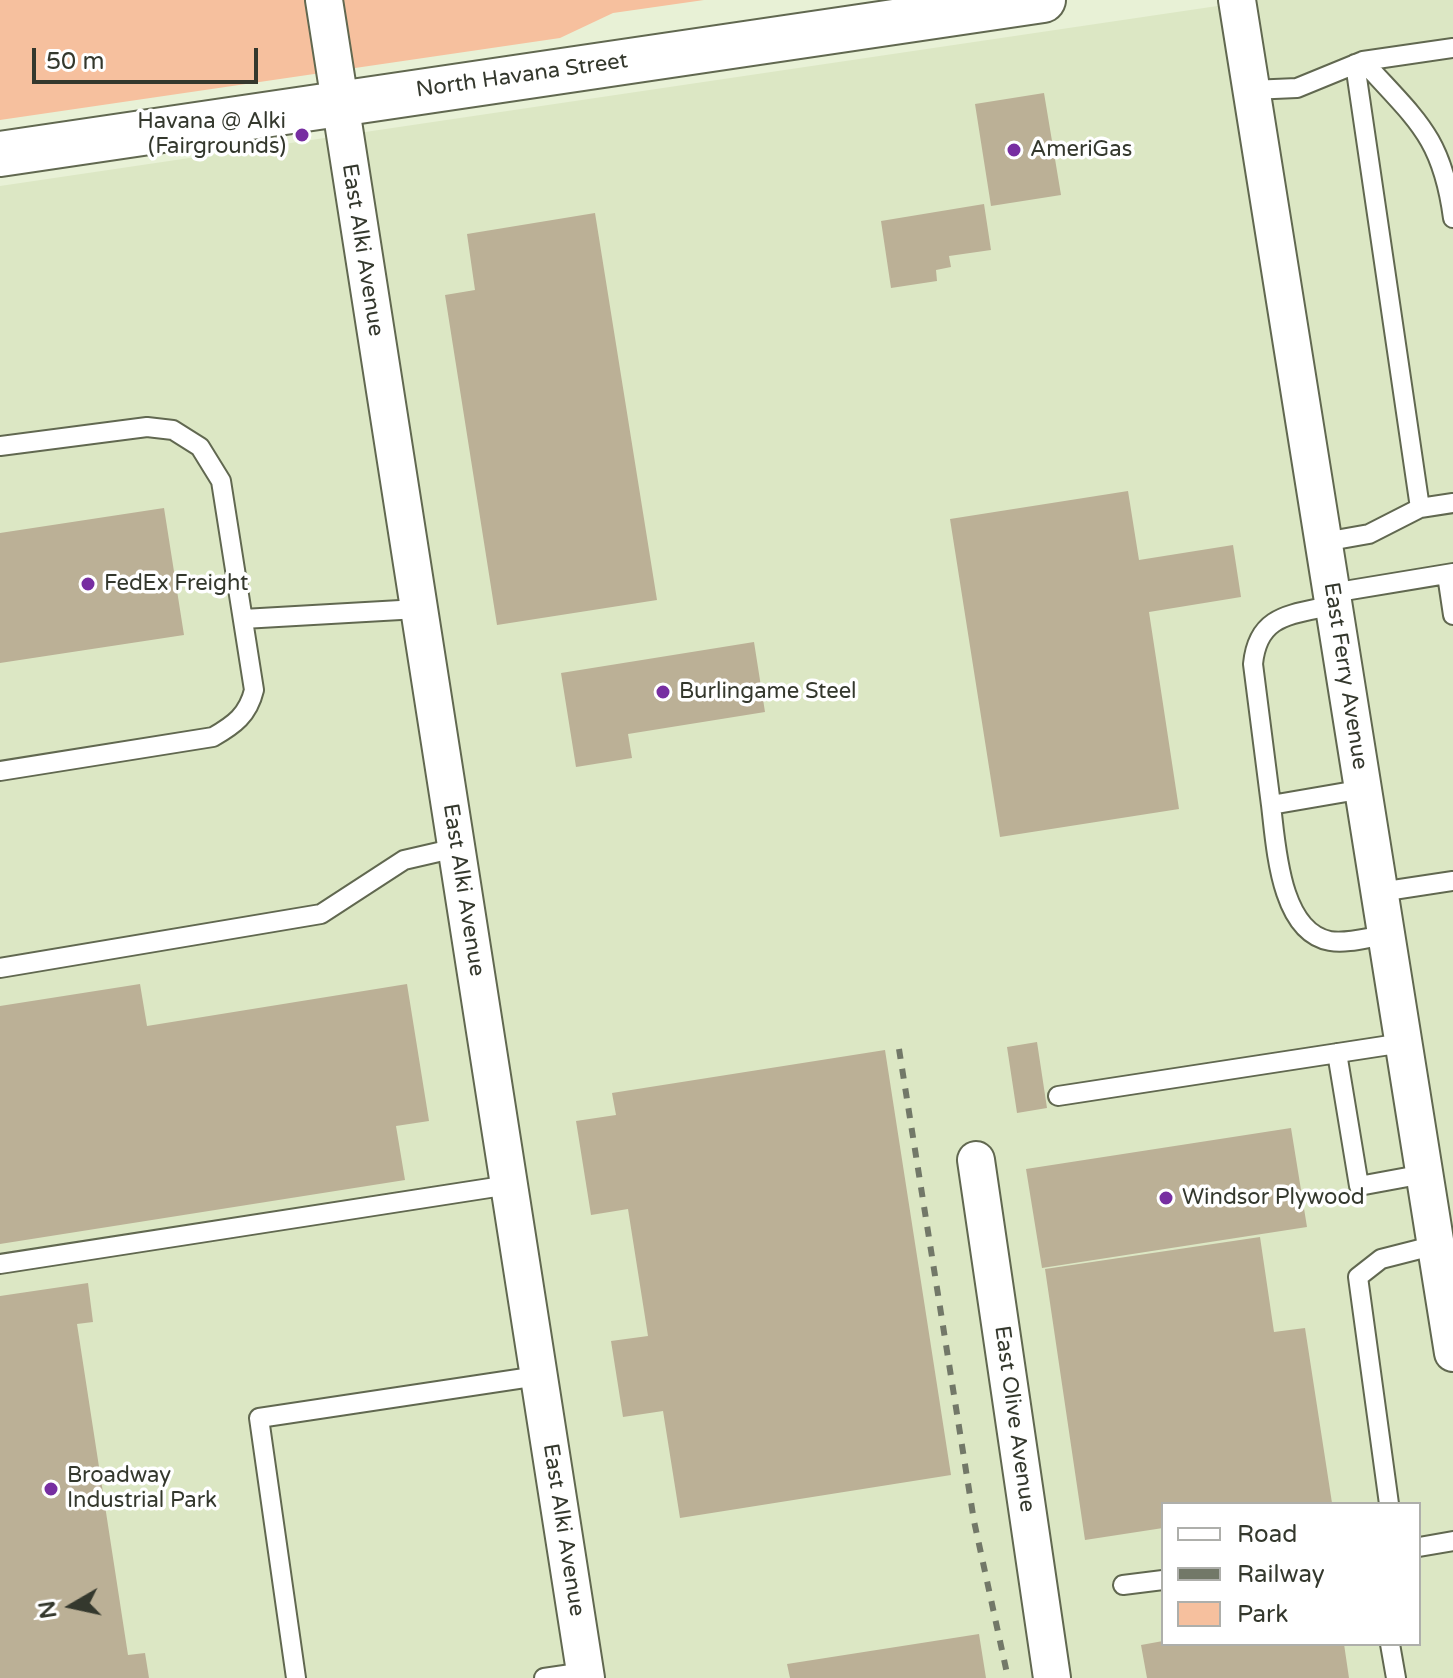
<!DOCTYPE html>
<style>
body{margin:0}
#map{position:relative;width:1453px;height:1678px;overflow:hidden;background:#e8f1d6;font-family:"Varela Round",sans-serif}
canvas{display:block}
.legend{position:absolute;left:1161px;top:1502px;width:260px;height:144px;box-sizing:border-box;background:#fff;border:2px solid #aeafab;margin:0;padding:10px 14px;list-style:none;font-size:24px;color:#34382d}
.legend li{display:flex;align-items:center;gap:16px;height:40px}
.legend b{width:40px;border:2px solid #aeafab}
.north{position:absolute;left:32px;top:1566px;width:80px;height:80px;-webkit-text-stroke:6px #fff;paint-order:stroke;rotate:261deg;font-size:22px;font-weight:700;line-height:32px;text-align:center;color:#34382d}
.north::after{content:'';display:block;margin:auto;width:28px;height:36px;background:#34382d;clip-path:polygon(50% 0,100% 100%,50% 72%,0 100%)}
.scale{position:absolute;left:32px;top:48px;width:226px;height:36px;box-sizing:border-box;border:4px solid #34382d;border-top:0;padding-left:10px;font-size:24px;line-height:28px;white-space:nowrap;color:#34382d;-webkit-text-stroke:6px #fff;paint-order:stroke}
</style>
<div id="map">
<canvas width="1453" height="1678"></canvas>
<ul class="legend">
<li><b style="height:10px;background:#fff"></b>Road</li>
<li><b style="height:10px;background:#727868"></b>Railway</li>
<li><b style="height:22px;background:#f6c09e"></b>Park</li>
</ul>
<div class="north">N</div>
<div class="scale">50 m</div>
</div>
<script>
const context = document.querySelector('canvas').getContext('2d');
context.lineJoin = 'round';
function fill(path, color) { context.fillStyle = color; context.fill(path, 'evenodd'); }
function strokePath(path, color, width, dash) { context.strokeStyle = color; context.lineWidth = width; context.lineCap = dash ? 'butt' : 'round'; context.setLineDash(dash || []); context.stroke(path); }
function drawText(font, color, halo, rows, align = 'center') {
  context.font = font + ' "Varela Round",sans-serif'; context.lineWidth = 7; context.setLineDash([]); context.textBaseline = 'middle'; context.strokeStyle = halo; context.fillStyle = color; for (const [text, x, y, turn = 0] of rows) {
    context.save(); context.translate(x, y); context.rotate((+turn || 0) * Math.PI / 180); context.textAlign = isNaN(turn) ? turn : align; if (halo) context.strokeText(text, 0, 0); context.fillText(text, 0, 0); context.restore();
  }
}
fill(new Path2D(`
 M 1258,0 L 1453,0 L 1453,1678 L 0,1678 L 0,186 ZM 1163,1504 L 1419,1504 L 1419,1644 L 1163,1644 Z`), '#dce7c4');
fill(new Path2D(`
 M 0,0 L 704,0 L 613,13 L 560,38 L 0,120 Z`), '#f6c09e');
fill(new Path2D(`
 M 1044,93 L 1061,195 L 991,206 L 975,104 Z
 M 984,204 L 991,250 L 949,256 L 951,267 L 936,270 L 937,281 L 891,288 L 881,221 Z
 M 595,213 L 657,600 L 497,625 L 445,295 L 475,290 L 467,234 Z
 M 1128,491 L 1139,560 L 1233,545 L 1241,597 L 1149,612 L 1179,809 L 1000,837 L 950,519 Z
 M 164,508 L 184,635 L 0,663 L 0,533 Z
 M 754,642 L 765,712 L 628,734 L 632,758 L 576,767 L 561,673 Z
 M 140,984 L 147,1026 L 407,984 L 429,1121 L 396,1126 L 405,1180 L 0,1244 L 0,1006 Z
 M 1037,1042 L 1047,1108 L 1017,1113 L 1007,1047 Z
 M 885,1050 L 951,1475 L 680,1518 L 663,1411 L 623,1417 L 611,1341 L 648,1336 L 628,1209 L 591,1215 L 576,1121 L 616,1115 L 612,1093 Z
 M 1291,1128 L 1307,1227 L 1042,1268 L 1026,1169 Z
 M 1260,1237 L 1274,1332 L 1305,1328 L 1332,1503 L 1163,1504 L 1163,1528 L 1085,1540 L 1045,1269 Z
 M 88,1283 L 93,1322 L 77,1324 L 128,1655 L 145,1653 L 149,1678 L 0,1678 L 0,1296 Z
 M 979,1634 L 986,1678 L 790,1678 L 787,1664 Z
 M 1163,1641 L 1163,1644 L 1344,1644 L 1349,1678 L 1147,1678 L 1141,1645 Z`), '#bbb096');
const service = new Path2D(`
 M 1363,61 C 1416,120 1442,136 1453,218
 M 1355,64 L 1420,508
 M 1251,90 L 1297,88 L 1363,61 L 1453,48
 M 0,446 L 147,427 L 173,430 L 200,447 L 221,481 L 254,690 C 248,715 234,725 213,737 L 0,771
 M 1324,542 L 1369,534 L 1420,508 L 1453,503
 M 1447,575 L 1453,615
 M 1332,593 L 1453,573
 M 1334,605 C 1291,615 1258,614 1253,664 L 1271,805 L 1364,789
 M 243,619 L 418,609
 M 1271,805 C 1276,846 1280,932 1330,941 C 1348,944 1369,937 1386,935
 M 1380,892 L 1453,881
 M 0,968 L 321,914 L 404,860 L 456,848
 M 1337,1053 L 1359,1186 L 1424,1174
 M 1058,1096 L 1403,1043
 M 0,1264 L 509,1185
 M 1389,1504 L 1358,1277 L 1381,1259 L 1436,1245
 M 1419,1547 L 1453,1541
 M 1123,1585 L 1163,1580
 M 1390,1644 L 1396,1678
 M 296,1678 L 259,1418 L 538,1376
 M 544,1678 L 585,1672`);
const minor = new Path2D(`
 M 324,0 L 586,1678
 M 1237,0 L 1453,1353
 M 976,1160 L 1052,1678`);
const tertiary = new Path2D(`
 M 0,154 L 1043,0`);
strokePath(service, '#616850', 22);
strokePath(minor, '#616850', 40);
strokePath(tertiary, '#616850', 48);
strokePath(service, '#fff', 18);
strokePath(minor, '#fff', 36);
strokePath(tertiary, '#fff', 44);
strokePath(new Path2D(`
 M 899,1049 L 974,1521 L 1008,1678`), '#727868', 6, [10, 10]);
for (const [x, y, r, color] of [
 [302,135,8,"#772ea1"],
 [1014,150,8,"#772ea1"],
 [88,584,8,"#772ea1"],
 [663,692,8,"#772ea1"],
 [1166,1198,8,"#772ea1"],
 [51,1489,8,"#772ea1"]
]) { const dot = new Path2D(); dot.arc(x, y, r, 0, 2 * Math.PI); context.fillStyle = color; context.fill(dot); strokePath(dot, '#fff', 3); }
drawText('22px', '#34382d', '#fff', [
 ["North Havana Street",522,76,-8],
 ["East Alki Avenue",362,250,81],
 ["East Ferry Avenue",1345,676,81],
 ["East Alki Avenue",463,890,81],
 ["East Olive Avenue",1014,1419,82],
 ["East Alki Avenue",563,1530,81]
]);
drawText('22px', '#34382d', '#fff', [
 ["Havana @ Alki",286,122,"right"],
 ["(Fairgrounds)",286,147,"right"],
 ["AmeriGas",1030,150],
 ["FedEx Freight",104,584],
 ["Burlingame Steel",679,692],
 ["Windsor Plywood",1182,1198],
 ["Broadway",67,1476],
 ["Industrial Park",67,1501]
], 'left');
</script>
